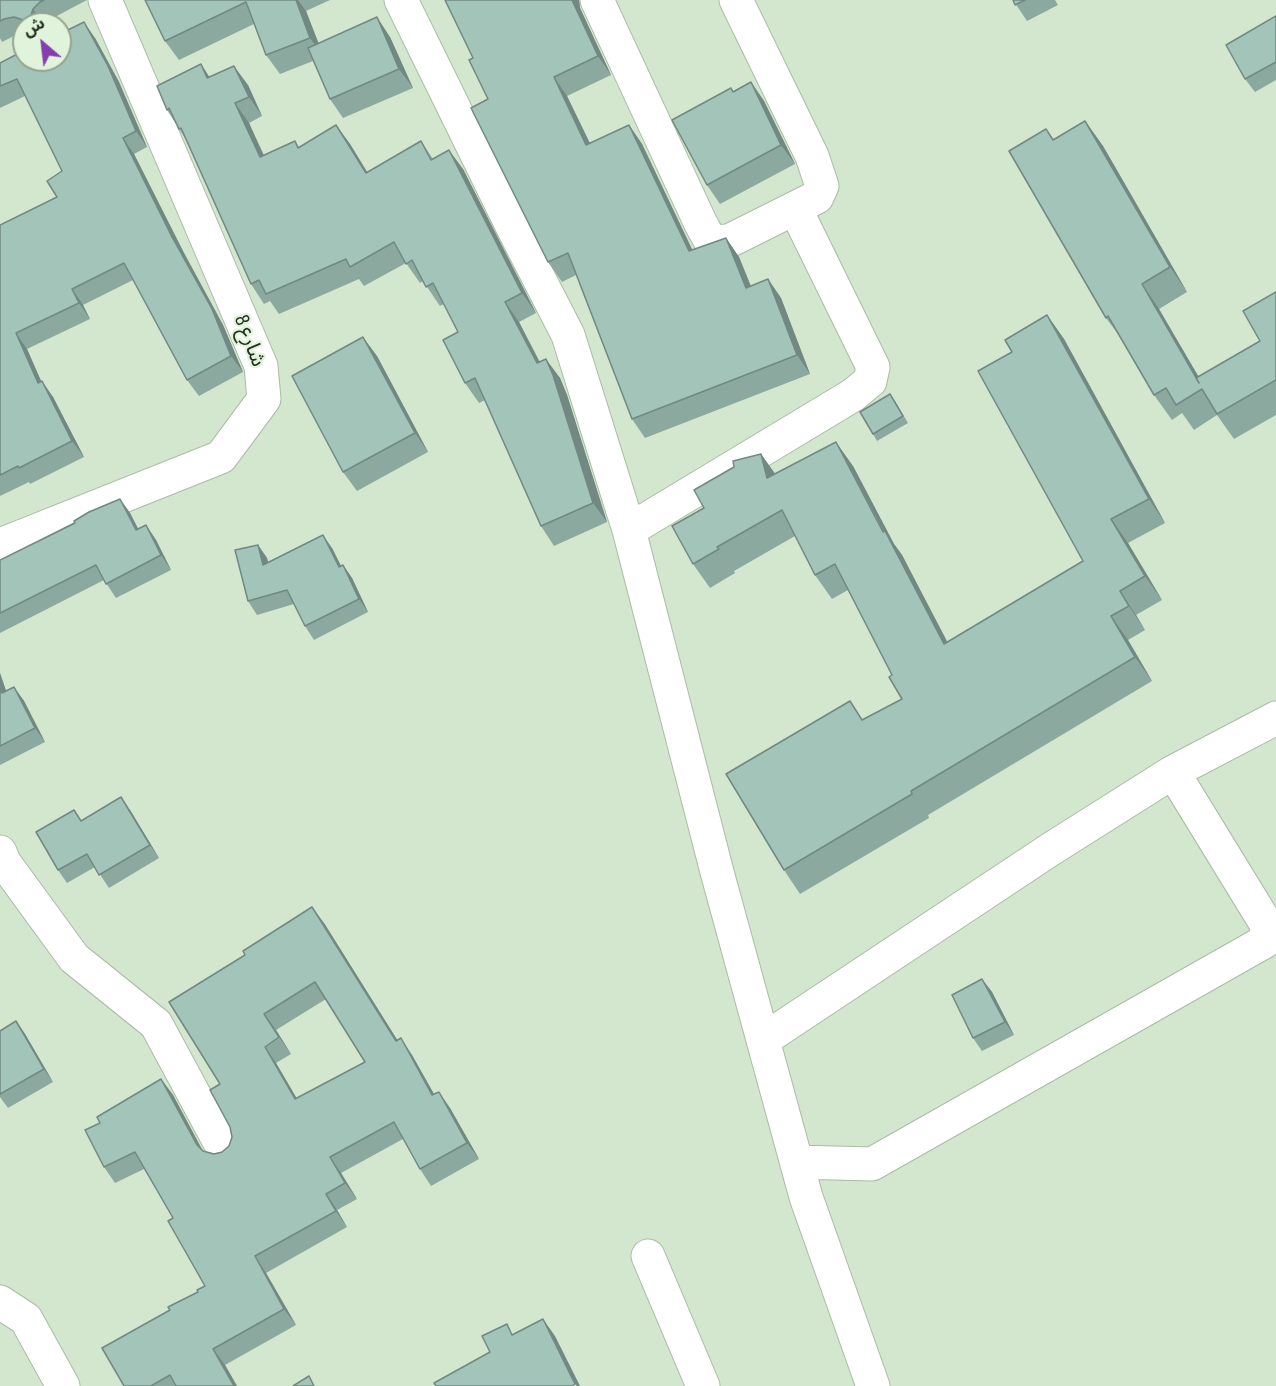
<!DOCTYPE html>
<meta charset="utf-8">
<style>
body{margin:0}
#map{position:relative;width:1276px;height:1386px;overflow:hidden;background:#d3e7ce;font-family:"Sofia Sans Condensed","Noto Sans Arabic",sans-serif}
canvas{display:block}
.north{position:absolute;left:12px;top:12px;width:60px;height:60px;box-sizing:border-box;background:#e0f4db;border:2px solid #95a491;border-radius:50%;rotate:332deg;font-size:16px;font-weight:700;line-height:24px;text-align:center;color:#242c22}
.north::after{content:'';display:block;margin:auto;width:21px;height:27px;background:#853eb1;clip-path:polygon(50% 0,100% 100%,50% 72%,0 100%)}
</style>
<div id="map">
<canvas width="1276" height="1386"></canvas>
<div class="north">ش</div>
</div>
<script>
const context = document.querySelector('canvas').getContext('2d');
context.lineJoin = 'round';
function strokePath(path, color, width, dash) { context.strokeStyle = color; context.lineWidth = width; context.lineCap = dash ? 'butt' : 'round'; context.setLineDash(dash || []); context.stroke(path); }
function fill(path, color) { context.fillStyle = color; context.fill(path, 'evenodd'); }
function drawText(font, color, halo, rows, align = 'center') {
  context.font = font + ' "Sofia Sans Condensed","Noto Sans Arabic",sans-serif'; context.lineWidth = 4.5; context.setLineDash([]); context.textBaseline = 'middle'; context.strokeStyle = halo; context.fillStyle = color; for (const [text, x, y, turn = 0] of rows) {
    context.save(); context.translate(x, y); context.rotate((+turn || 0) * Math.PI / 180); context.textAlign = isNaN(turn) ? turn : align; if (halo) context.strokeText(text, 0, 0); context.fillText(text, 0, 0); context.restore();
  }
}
const minor = new Path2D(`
 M 401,0 L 514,230 L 568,335 L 629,530 L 717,872 L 806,1197 L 873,1386
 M 597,0 L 701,224 L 711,242 L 729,241 L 817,197 L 822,186 L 812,156 L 736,0
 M 629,530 L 853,395 L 870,381 L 873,367 L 795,208
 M 0,545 L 221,457 L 264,399 L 261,366 L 105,0
 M 0,852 L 4,862 L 74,958 L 156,1024 L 225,1152
 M 763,1040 L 1051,849 L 1173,772 L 1276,718
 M 797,1162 L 872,1164 L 1264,942 L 1268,927 L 1173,772
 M 648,1256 L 703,1386
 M 0,1302 L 26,1319 L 63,1386`);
strokePath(minor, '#a9bca4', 35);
strokePath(minor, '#fff', 33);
fill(new Path2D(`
 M 0,0 L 87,0 L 51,19 L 45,24 L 24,24 L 24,34 L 16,35 L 2,42 L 0,38 Z
 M 145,0 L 330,0 L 306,11 L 318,43 L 390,37 L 413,88 L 343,118 L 330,99 L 313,61 L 280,74 L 266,55 L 254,24 L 179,60 L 165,41 Z
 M 445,0 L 579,0 L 580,8 L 611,75 L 567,96 L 590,144 L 629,125 L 642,144 L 692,250 L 726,238 L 739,257 L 751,286 L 768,279 L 781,298 L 810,374 L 645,438 L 632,419 L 576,275 L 562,282 L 548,262 L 473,58 Z
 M 1013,0 L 1055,0 L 1058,5 L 1027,21 Z
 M 1276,16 L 1276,80 L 1255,92 L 1245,79 Z
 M 95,38 L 119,82 L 147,147 L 134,154 L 184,253 L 223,325 L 243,372 L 199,396 L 187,380 L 133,280 L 83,305 L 90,319 L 27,349 L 41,381 L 53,397 L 84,457 L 30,484 L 29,482 L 0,496 L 0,225 L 57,197 L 62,171 L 25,96 L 0,108 L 0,63 L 21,52 Z
 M 210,77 L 248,85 L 262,116 L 249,123 L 264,155 L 295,141 L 299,147 L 336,125 L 350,144 L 367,172 L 421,141 L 433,159 L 463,169 L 536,313 L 519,322 L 540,362 L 560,378 L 567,395 L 607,522 L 554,546 L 541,526 L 485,400 L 479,403 L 465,383 L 458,332 L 444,304 L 440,306 L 423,281 L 420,283 L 406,263 L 364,286 L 359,279 L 279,314 L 270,301 L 264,304 L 251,284 L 185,138 L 167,110 Z
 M 751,82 L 764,101 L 795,164 L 720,204 L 707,185 L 731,88 L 733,91 Z
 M 1085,121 L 1103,146 L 1187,292 L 1159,309 L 1198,377 L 1260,341 L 1276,292 L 1276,415 L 1234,439 L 1217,415 L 1194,430 L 1182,413 L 1172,420 L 1154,395 L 1124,342 L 1106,318 L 1046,129 L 1054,140 Z
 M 1047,315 L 1064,339 L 1165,523 L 1128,543 L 1162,600 L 1136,615 L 1145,630 L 1128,640 L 1152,681 L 928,815 L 929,818 L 800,894 L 784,870 L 863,719 L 902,699 L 892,675 L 848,590 L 832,599 L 815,575 L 795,536 L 734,571 L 735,573 L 710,588 L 693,564 L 761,454 L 775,474 L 853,466 L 894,544 L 902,555 L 947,642 L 1083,561 L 1012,352 Z
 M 377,356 L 428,452 L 357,491 L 343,472 Z
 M 895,401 L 908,423 L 877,441 L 873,434 Z
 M 120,499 L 130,513 L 138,529 L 146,525 L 156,540 L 171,570 L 116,598 L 104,580 L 0,633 L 0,560 Z
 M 258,545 L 267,558 L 268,562 L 332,548 L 341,566 L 343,565 L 352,578 L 368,612 L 314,640 L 305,626 L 294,604 L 257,615 L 248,601 Z
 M 0,673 L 6,691 L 14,687 L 24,701 L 45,742 L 0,765 Z
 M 130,810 L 159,858 L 109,888 L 95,867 L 67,883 L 58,870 L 82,820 Z
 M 324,923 L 397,1040 L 412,1055 L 434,1094 L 450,1108 L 479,1159 L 431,1186 L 420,1169 L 403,1139 L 341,1173 L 357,1199 L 337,1210 L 347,1227 L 266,1273 L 296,1325 L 225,1365 L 237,1386 L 124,1386 L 170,1310 L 198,1292 L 205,1286 L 173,1218 L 144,1169 L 115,1183 L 104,1167 L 100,1123 L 161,1079 L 173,1095 L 203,1151 L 214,1154 L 222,1152 L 229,1146 L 232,1137 L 220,1084 ZM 326,999 L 365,1062 L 297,1099 L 276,1063 L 291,1054 L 276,1030 Z
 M 982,979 L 992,992 L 1014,1035 L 982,1051 L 973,1038 Z
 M 16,1021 L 25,1034 L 53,1082 L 8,1108 L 0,1097 L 0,1031 Z`), '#8ba99f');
fill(new Path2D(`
 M 296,0 L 298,0 L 306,11 L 324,57 L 310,38 Z
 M 572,0 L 579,0 L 580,8 L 611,75 L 598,56 Z
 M 33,9 L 43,24 L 31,24 L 30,18 Z
 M 377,17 L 390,37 L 413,88 L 399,69 Z
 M 84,22 L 95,38 L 119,82 L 147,147 L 136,131 Z
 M 201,64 L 214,84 L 207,78 Z
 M 234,66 L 248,85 L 262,116 L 249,97 Z
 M 554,77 L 567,96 L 600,164 L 586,145 Z
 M 751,82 L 764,101 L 795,164 L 781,145 Z
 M 235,103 L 249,123 L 273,177 L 260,157 Z
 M 1085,121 L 1103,146 L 1187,292 L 1170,267 Z
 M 336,125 L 350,144 L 380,193 L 366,173 Z
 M 629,125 L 642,144 L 702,270 L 689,251 Z
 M 123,138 L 134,154 L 184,253 L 223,325 L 243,372 L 231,356 Z
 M 449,150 L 463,169 L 536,313 L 522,293 Z
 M 726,238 L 739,257 L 759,307 L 746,288 Z
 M 768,279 L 781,298 L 810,374 L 797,355 Z
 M 1142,284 L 1159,309 L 1217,408 L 1199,383 Z
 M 72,289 L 83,305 L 90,319 L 79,303 Z
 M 505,302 L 519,322 L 550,383 L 537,363 Z
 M 1047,315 L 1064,339 L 1165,523 L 1149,499 Z
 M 16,333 L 27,349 L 49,399 L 38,383 Z
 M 363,337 L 377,356 L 428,452 L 415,433 Z
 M 546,359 L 560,378 L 567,395 L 607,522 L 593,503 Z
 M 42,381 L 53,397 L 84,457 L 72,441 Z
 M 836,442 L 853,466 L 894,544 L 902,555 L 961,668 L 944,644 Z
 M 761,454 L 778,478 L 767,478 Z
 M 120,499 L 130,513 L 146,544 L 136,530 Z
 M 1111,519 L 1128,543 L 1162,600 L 1145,576 Z
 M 146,525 L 156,540 L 171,570 L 161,555 Z
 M 323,535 L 332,548 L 348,580 L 339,567 Z
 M 258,545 L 267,558 L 272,578 L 263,565 Z
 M 343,565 L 352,578 L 368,612 L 359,599 Z
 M 1120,591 L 1136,615 L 1145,630 L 1129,606 Z
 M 1111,616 L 1128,640 L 1152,681 L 1135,657 Z
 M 0,673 L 12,708 L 2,693 L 0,688 Z
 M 14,687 L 24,701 L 45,742 L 35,728 Z
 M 121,797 L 130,810 L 159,858 L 150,845 Z
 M 312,907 L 324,923 L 408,1057 L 396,1041 Z
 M 982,979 L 992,992 L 1014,1035 L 1005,1022 Z
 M 264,1014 L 276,1030 L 291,1054 L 279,1037 Z
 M 16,1021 L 25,1034 L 53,1082 L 44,1069 Z
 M 401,1038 L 412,1055 L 444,1112 L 432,1095 Z
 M 265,1047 L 276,1063 L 307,1116 L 295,1099 Z
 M 161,1079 L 173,1095 L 208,1161 L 197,1145 Z
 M 439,1092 L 450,1108 L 479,1159 L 467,1143 Z
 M 330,1157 L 341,1173 L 357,1199 L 345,1183 Z
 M 326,1194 L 337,1210 L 347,1227 L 336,1211 Z
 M 255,1256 L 266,1273 L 296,1325 L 284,1309 Z
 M 543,1319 L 555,1336 L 580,1386 L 577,1386 L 575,1384 Z
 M 213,1349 L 225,1365 L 237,1386 L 234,1386 Z`), '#718982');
const building = new Path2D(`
 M 0,0 L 44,0 L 40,2 L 33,9 L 30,18 L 31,24 L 26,24 L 23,20 L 14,17 L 4,19 L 0,21 Z
 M 145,0 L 296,0 L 310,38 L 266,55 L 246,2 L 165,41 Z
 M 445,0 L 572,0 L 598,56 L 554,77 L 586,145 L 629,125 L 689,251 L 726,238 L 746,288 L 768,279 L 797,355 L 632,419 L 568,253 L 548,262 L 471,108 L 488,99 L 469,60 L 473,58 Z
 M 1013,0 L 1025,0 L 1015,5 Z
 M 1276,16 L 1276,62 L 1245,79 L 1226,45 Z
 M 377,17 L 399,69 L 330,99 L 308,48 Z
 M 84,22 L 108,66 L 136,131 L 123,138 L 172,237 L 212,309 L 231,356 L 187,380 L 124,263 L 72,289 L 79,303 L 16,333 L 38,383 L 42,381 L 72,441 L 19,468 L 18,466 L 0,475 L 0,225 L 57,197 L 47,181 L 62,171 L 17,79 L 0,86 L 0,63 L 21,52 L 24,50 L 24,60 L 60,60 L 60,34 Z
 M 201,64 L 207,78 L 234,66 L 249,97 L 235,103 L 260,157 L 295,141 L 298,148 L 336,125 L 366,173 L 421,141 L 431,160 L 449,150 L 522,293 L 505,302 L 537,363 L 546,359 L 553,375 L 593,503 L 541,526 L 475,378 L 465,383 L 443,340 L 458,332 L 433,283 L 426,287 L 412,260 L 406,264 L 394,242 L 350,267 L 346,259 L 266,294 L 259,280 L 251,284 L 181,128 L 179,129 L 169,108 L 167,110 L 157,86 Z
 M 751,82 L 781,145 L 707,185 L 672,120 L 731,88 L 733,92 Z
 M 1085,121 L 1170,267 L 1142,284 L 1199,383 L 1196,378 L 1260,341 L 1243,311 L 1276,292 L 1276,380 L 1217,414 L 1202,389 L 1176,405 L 1166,388 L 1154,395 L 1108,316 L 1106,318 L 1009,151 L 1046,129 L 1053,140 Z
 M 1047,315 L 1149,499 L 1111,519 L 1145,576 L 1120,591 L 1129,606 L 1111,616 L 1135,657 L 911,791 L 912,794 L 784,870 L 726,774 L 850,701 L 862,720 L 902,699 L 889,677 L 892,675 L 835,564 L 815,575 L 782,510 L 717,547 L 719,549 L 693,564 L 672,526 L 704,508 L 694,490 L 734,467 L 733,461 L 761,454 L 767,478 L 836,442 L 883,532 L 885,531 L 944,644 L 1083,561 L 978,371 L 1012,352 L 1005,340 Z
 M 363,337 L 415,433 L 343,472 L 292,376 Z
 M 890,394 L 903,416 L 873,434 L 860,412 Z
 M 120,499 L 136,530 L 146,525 L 161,555 L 106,584 L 96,565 L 0,613 L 0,560 L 75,523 L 74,521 L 89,512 Z
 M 323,535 L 339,567 L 343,565 L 359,599 L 305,626 L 287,590 L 248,601 L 235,550 L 258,545 L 263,565 Z
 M 14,687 L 35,728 L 0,746 L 0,688 L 2,693 Z
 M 121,797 L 150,845 L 99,875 L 87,854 L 58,870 L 36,832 L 74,810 L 81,821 Z
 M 312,907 L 396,1041 L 401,1038 L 432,1095 L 439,1092 L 467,1143 L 420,1169 L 394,1122 L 330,1157 L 345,1183 L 326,1194 L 336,1211 L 255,1256 L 284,1309 L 213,1349 L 234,1386 L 176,1386 L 170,1375 L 151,1386 L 124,1386 L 102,1348 L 170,1310 L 168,1307 L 198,1292 L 197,1290 L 205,1286 L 168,1221 L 173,1218 L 135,1152 L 104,1167 L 85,1130 L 100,1123 L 97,1117 L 161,1079 L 197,1145 L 203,1151 L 214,1154 L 222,1152 L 229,1146 L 232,1137 L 230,1127 L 210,1090 L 220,1084 L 169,1002 L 245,955 L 243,951 ZM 315,982 L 365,1062 L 295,1099 L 265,1047 L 279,1037 L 264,1014 Z
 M 982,979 L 1005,1022 L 973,1038 L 952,995 Z
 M 16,1021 L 44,1069 L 0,1094 L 0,1031 Z
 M 543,1319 L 575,1384 L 572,1386 L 436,1386 L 434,1383 L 490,1352 L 482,1336 L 507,1324 L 512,1335 Z
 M 309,1376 L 314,1386 L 293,1386 Z`);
fill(building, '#a2c4b9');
strokePath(building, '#718982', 1.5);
drawText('21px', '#242c22', '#e0f4db', [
 ["شارع 8",249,341,69]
]);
</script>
